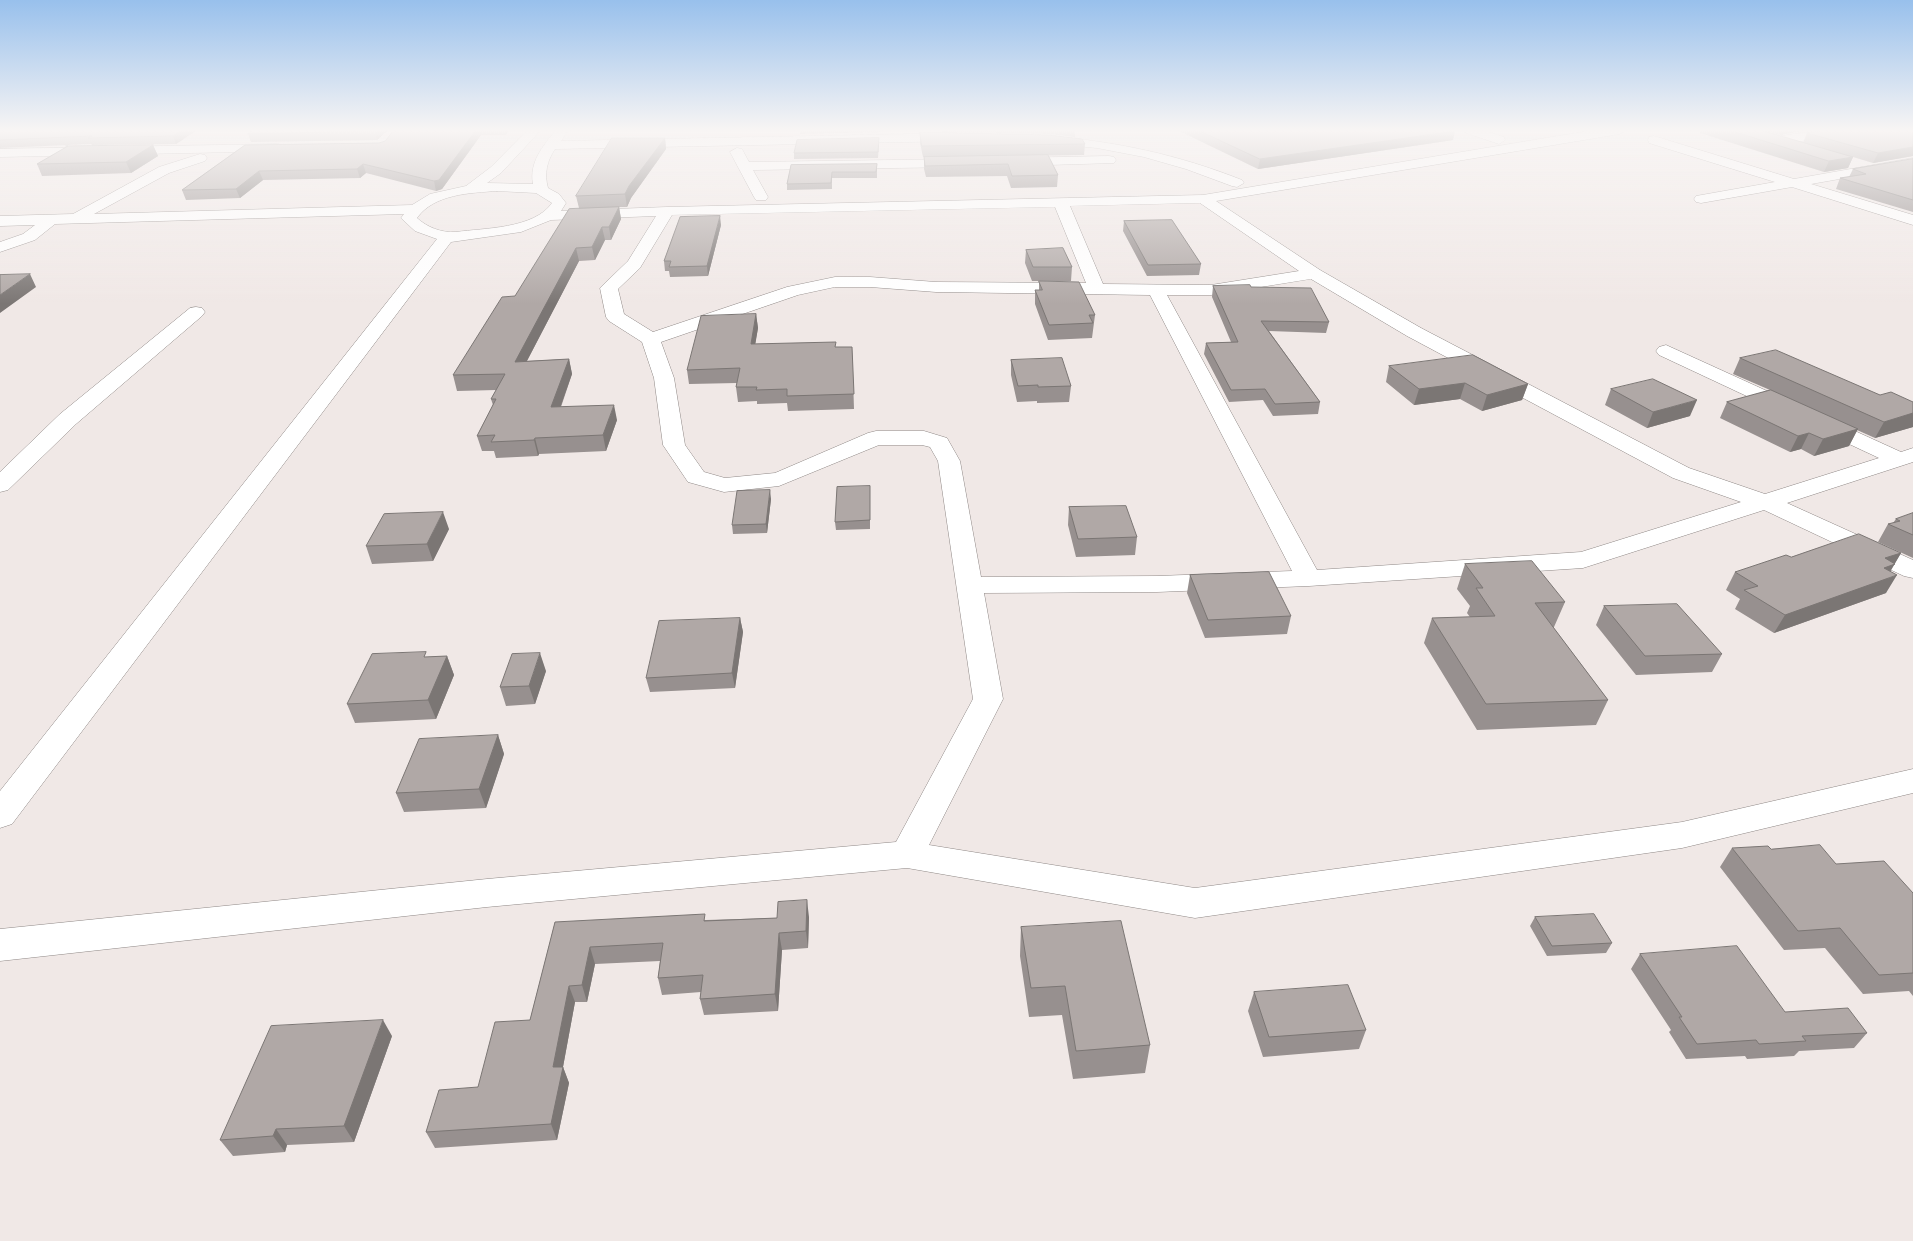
<!DOCTYPE html>
<style>
body{margin:0}
canvas{display:block;background:#f0e8e6}
</style>
<canvas width="1913" height="1241"></canvas>
<script>
const context = document.querySelector('canvas').getContext('2d');
context.lineJoin = 'round';
function strokePath(path, color, width, dash) { context.strokeStyle = color; context.lineWidth = width; context.lineCap = dash ? 'butt' : 'round'; context.setLineDash(dash || []); context.stroke(path); }
function fill(path, color) { context.fillStyle = color; context.fill(path, 'evenodd'); }
const minor = new Path2D(`
 M 528,130 L 541,130 L 501,173 L 487,183 L 533,184 C 529,162 543,146 556,130 L 566,130 L 567,132 L 561,141 L 957,133 L 963,137 L 957,141 L 555,149 C 547,161 544,173 548,188 L 559,194 L 566,203 L 561,211 L 667,207 L 1203,195 L 1594,130 L 1626,130 L 1620,134 L 1216,201 L 1320,270 L 1421,328 L 1689,468 L 1765,494 L 1879,458 L 1659,355 L 1656,351 L 1659,347 L 1666,345 L 1901,452 L 1913,448 L 1913,462 L 1787,503 L 1913,560 L 1913,578 L 1904,576 L 1764,510 L 1583,568 L 1309,586 L 1157,592 L 984,593 L 1003,699 L 929,845 L 1195,888 L 1682,822 L 1913,769 L 1913,793 L 1682,848 L 1195,918 L 907,868 L 487,907 L 0,961 L 0,929 L 487,879 L 896,842 L 973,699 L 938,461 L 930,447 L 922,445 L 879,445 L 779,486 L 724,492 L 688,482 L 663,445 L 654,378 L 642,342 L 609,321 L 606,317 L 600,288 L 628,261 L 656,216 L 551,220 L 521,232 L 451,242 L 12,824 L 0,828 L 0,791 L 437,239 L 415,231 L 401,218 L 404,214 L 55,224 L 35,240 L 0,252 L 0,242 L 23,234 L 35,225 L 0,226 L 0,216 L 73,214 L 159,167 L 200,154 L 205,155 L 207,158 L 205,161 L 169,173 L 94,214 L 412,205 L 430,194 L 466,186 L 491,167 ZM 497,191 L 536,193 L 552,203 C 534,229 484,228 456,232 C 441,233 427,227 417,218 C 434,194 470,193 497,191 ZM 1200,203 L 1299,271 L 1211,285 L 1103,284 L 1070,206 ZM 1055,207 L 1086,283 L 936,282 L 870,277 L 835,277 L 787,287 L 653,332 L 624,314 L 618,289 L 640,268 L 672,215 ZM 1311,279 L 1407,336 L 1673,478 L 1741,502 L 1581,552 L 1317,570 L 1167,295 L 1211,295 ZM 835,287 L 870,287 L 936,292 L 1150,295 L 1292,571 L 1157,576 L 981,577 L 960,461 L 947,438 L 924,431 L 876,431 L 868,433 L 775,473 L 725,478 L 704,472 L 685,445 L 674,378 L 661,342 L 798,295 Z
 M 1464,130 L 1483,130 L 1504,137 L 1505,140 L 1499,144 L 1466,133 Z
 M 1820,130 L 1852,130 L 1846,134 L 1776,145 L 1770,141 L 1776,137 Z
 M 1047,136 C 1115,141 1179,155 1242,180 L 1244,183 L 1237,187 L 1232,186 L 1186,169 L 1144,157 L 1097,148 L 1042,143 L 1041,140 Z
 M 1654,136 L 1794,179 L 1913,158 L 1913,166 L 1811,184 L 1913,215 L 1913,225 L 1792,187 L 1701,203 L 1696,202 L 1694,199 L 1696,196 L 1775,182 L 1649,143 L 1648,140 L 1649,137 Z
 M 278,144 L 283,145 L 284,148 L 283,151 L 0,157 L 0,149 Z
 M 737,148 L 742,149 L 749,162 L 962,159 L 969,163 L 962,167 L 753,170 L 768,197 L 766,200 L 756,200 L 754,197 L 730,152 Z
 M 1109,156 L 1114,157 L 1116,160 L 1114,163 L 1015,166 L 1008,162 L 1015,158 Z
 M 196,307 L 202,308 L 205,312 L 202,316 L 76,424 L 8,490 L 0,492 L 0,472 L 60,414 L 190,308 Z`);
strokePath(minor, '#8f8886', 1);
fill(minor, '#fff');
fill(new Path2D(`
 M 0,130 L 197,130 L 176,144 L 92,145 L 91,144 L 0,148 Z
 M 388,130 L 377,140 L 251,142 L 248,134 Z
 M 395,130 L 509,130 L 506,135 L 481,135 L 442,189 L 436,191 L 366,173 L 360,178 L 263,180 L 240,198 L 186,200 L 182,190 L 245,145 L 379,143 L 385,141 Z
 M 800,130 L 880,130 L 880,132 L 800,134 Z
 M 918,130 L 1075,130 L 1075,137 L 1048,134 L 918,131 Z
 M 1177,130 L 1454,130 L 1453,140 L 1258,169 Z
 M 1701,130 L 1760,130 L 1803,143 L 1807,133 L 1913,130 L 1913,156 L 1873,163 L 1853,157 L 1848,168 L 1824,172 L 1700,133 Z
 M 1763,130 L 1806,130 L 1780,135 Z
 M 920,132 L 1085,144 L 1084,155 L 923,157 L 920,143 Z
 M 665,138 L 666,149 L 631,198 L 627,207 L 619,207 L 621,219 L 611,240 L 605,240 L 595,260 L 579,261 L 527,361 L 569,359 L 572,374 L 561,407 L 617,420 L 606,451 L 539,454 L 538,456 L 496,458 L 494,451 L 482,451 L 477,436 L 493,405 L 491,399 L 496,390 L 457,391 L 453,375 L 515,296 L 579,208 L 576,196 Z
 M 879,144 L 878,158 L 794,159 L 794,153 Z
 M 153,145 L 158,156 L 131,173 L 42,176 L 37,164 L 67,147 L 66,146 Z
 M 1048,155 L 1058,175 L 1057,187 L 1011,188 L 1007,176 L 926,177 L 924,169 L 924,157 Z
 M 1913,159 L 1913,212 L 1836,189 L 1840,178 L 1849,177 L 1853,169 Z
 M 877,164 L 877,178 L 832,178 L 832,189 L 787,190 L 787,184 L 791,165 Z
 M 1124,221 L 1201,264 L 1199,275 L 1147,276 L 1123,231 Z
 M 721,225 L 708,276 L 670,277 L 669,271 L 665,271 L 664,261 Z
 M 1026,250 L 1072,267 L 1071,281 L 1032,281 L 1025,263 Z
 M 1039,281 L 1095,315 L 1092,338 L 1048,340 L 1035,304 L 1035,290 L 1039,290 Z
 M 1213,286 L 1251,287 L 1329,322 L 1326,333 L 1269,331 L 1320,402 L 1318,414 L 1273,416 L 1263,400 L 1229,402 L 1204,354 L 1206,343 L 1231,342 L 1212,297 Z
 M 756,314 L 758,328 L 755,344 L 836,347 L 852,347 L 854,409 L 788,411 L 787,403 L 757,404 L 757,401 L 738,402 L 736,387 L 737,383 L 689,384 L 687,370 Z
 M 1740,358 L 1880,395 L 1913,402 L 1913,427 L 1875,438 L 1857,430 L 1849,446 L 1814,456 L 1801,449 L 1790,452 L 1720,418 L 1727,402 L 1770,390 L 1733,374 Z
 M 1011,360 L 1071,386 L 1069,402 L 1037,403 L 1037,401 L 1017,402 L 1011,375 Z
 M 1389,366 L 1528,384 L 1522,400 L 1482,411 L 1460,399 L 1414,405 L 1386,382 Z
 M 1611,389 L 1690,416 L 1647,428 L 1605,405 Z
 M 870,486 L 870,529 L 836,530 L 835,522 Z
 M 771,499 L 767,533 L 733,534 L 732,525 Z
 M 1069,507 L 1137,537 L 1135,555 L 1076,557 L 1068,525 Z
 M 1913,513 L 1913,558 L 1878,542 L 1888,524 L 1893,523 L 1896,519 Z
 M 449,529 L 433,561 L 372,564 L 366,546 Z
 M 1901,553 L 1890,571 L 1886,593 L 1774,633 L 1735,609 L 1740,599 L 1726,590 L 1735,572 L 1791,557 Z
 M 1465,564 L 1565,602 L 1554,627 L 1553,627 L 1608,700 L 1596,725 L 1477,730 L 1424,643 L 1432,618 L 1470,617 L 1467,613 L 1470,606 L 1457,589 Z
 M 1190,575 L 1291,616 L 1287,634 L 1205,638 L 1187,593 Z
 M 1604,606 L 1722,654 L 1712,672 L 1636,675 L 1596,625 Z
 M 740,618 L 743,632 L 735,688 L 650,692 L 646,678 Z
 M 447,656 L 454,675 L 436,719 L 355,723 L 347,704 L 428,657 Z
 M 546,671 L 535,704 L 506,706 L 500,687 Z
 M 498,735 L 504,754 L 486,808 L 404,812 L 396,793 Z
 M 1732,848 L 1771,849 L 1836,864 L 1913,893 L 1913,996 L 1909,991 L 1863,994 L 1825,948 L 1784,950 L 1720,867 Z
 M 809,917 L 808,948 L 782,950 L 778,1011 L 704,1015 L 700,999 L 701,992 L 662,995 L 658,978 L 660,961 L 595,964 L 587,1002 L 575,1002 L 563,1067 L 569,1083 L 557,1140 L 435,1148 L 426,1132 L 478,1087 L 530,1020 L 555,922 L 706,920 Z
 M 1535,917 L 1612,943 L 1606,953 L 1547,956 L 1530,926 Z
 M 1021,927 L 1150,1045 L 1145,1073 L 1073,1079 L 1062,1015 L 1029,1017 L 1020,956 Z
 M 1640,954 L 1785,1012 L 1867,1033 L 1854,1048 L 1799,1051 L 1794,1056 L 1747,1059 L 1745,1056 L 1686,1059 L 1669,1032 L 1671,1030 L 1631,969 Z
 M 1254,992 L 1366,1030 L 1359,1049 L 1263,1057 L 1248,1011 Z
 M 392,1036 L 354,1142 L 287,1145 L 285,1152 L 233,1156 L 220,1140 Z`), '#97908f');
fill(new Path2D(`
 M 183,130 L 197,130 L 176,144 L 173,136 Z
 M 376,130 L 388,130 L 377,140 L 375,131 Z
 M 476,130 L 480,130 L 481,135 L 442,189 L 436,191 L 434,181 Z
 M 505,130 L 509,130 L 506,135 Z
 M 1782,130 L 1806,130 L 1780,135 Z
 M 1455,131 L 1453,140 L 1258,169 L 1260,159 Z
 M 665,138 L 666,149 L 631,198 L 627,207 L 625,194 L 629,186 Z
 M 153,145 L 158,156 L 131,173 L 126,162 Z
 M 1913,147 L 1913,156 L 1873,163 L 1878,153 Z
 M 1853,157 L 1848,168 L 1824,172 L 1829,161 Z
 M 363,164 L 366,173 L 360,178 L 357,169 Z
 M 259,171 L 263,180 L 240,198 L 236,189 Z
 M 619,207 L 621,219 L 611,240 L 609,227 Z
 M 720,216 L 721,225 L 708,276 L 707,266 Z
 M 602,227 L 605,240 L 595,260 L 592,247 Z
 M 576,248 L 579,261 L 519,376 L 515,362 Z
 M 30,274 L 36,287 L 0,313 L 0,295 Z
 M 756,314 L 758,328 L 753,358 L 751,344 Z
 M 569,359 L 572,374 L 555,422 L 551,407 Z
 M 1465,383 L 1460,399 L 1414,405 L 1419,389 Z
 M 1528,384 L 1522,400 L 1482,411 L 1487,395 Z
 M 1697,400 L 1690,416 L 1647,428 L 1653,412 Z
 M 614,405 L 617,420 L 606,451 L 603,435 Z
 M 1913,413 L 1913,427 L 1875,438 L 1884,422 Z
 M 1858,429 L 1849,446 L 1814,456 L 1823,439 Z
 M 1809,433 L 1801,449 L 1790,452 L 1798,436 Z
 M 535,438 L 539,454 L 538,456 L 534,440 Z
 M 770,490 L 771,499 L 767,533 L 766,524 Z
 M 443,512 L 449,529 L 433,561 L 427,544 Z
 M 1901,553 L 1886,579 L 1897,575 L 1886,593 L 1774,633 L 1785,615 L 1885,558 Z
 M 740,618 L 743,632 L 735,688 L 732,673 Z
 M 540,653 L 546,671 L 535,704 L 529,686 Z
 M 447,656 L 454,675 L 436,719 L 428,700 Z
 M 498,735 L 504,754 L 486,808 L 479,789 Z
 M 807,900 L 809,917 L 808,948 L 806,931 Z
 M 779,933 L 782,950 L 778,1011 L 775,994 Z
 M 590,947 L 595,964 L 587,1002 L 582,985 Z
 M 569,986 L 575,1002 L 560,1083 L 563,1067 L 569,1083 L 557,1140 L 551,1124 L 553,1067 Z
 M 383,1020 L 392,1036 L 354,1142 L 344,1126 Z
 M 276,1129 L 287,1145 L 285,1152 L 273,1136 Z`), '#7b7674');
const building = new Path2D(`
 M 0,130 L 183,130 L 173,136 L 88,138 L 92,136 L 0,140 Z
 M 252,130 L 376,130 L 375,131 L 248,134 Z
 M 394,130 L 476,130 L 439,180 L 434,181 L 363,164 L 357,169 L 259,171 L 236,189 L 182,190 L 245,145 L 379,143 L 385,141 Z
 M 1198,130 L 1454,130 L 1455,131 L 1260,159 Z
 M 1729,130 L 1760,130 L 1853,157 L 1829,161 Z
 M 1825,130 L 1913,130 L 1913,147 L 1878,153 L 1807,133 Z
 M 920,132 L 1048,135 L 1082,139 L 1085,144 L 922,146 Z
 M 612,138 L 665,138 L 629,186 L 625,194 L 576,196 Z
 M 879,138 L 878,152 L 794,153 L 797,140 Z
 M 153,145 L 126,162 L 37,164 L 68,146 L 66,146 Z
 M 1048,155 L 1058,175 L 1012,176 L 1008,164 L 925,166 L 924,157 Z
 M 1913,159 L 1913,200 L 1840,178 L 1866,174 L 1853,169 Z
 M 877,164 L 876,172 L 832,172 L 831,183 L 787,184 L 791,165 Z
 M 619,207 L 609,227 L 602,227 L 592,247 L 576,248 L 515,362 L 569,359 L 551,407 L 614,405 L 603,435 L 535,438 L 534,440 L 491,442 L 495,435 L 477,436 L 496,399 L 491,399 L 505,374 L 453,375 L 502,297 L 515,296 L 569,209 Z
 M 720,216 L 707,266 L 669,267 L 671,261 L 664,261 L 680,217 Z
 M 1172,220 L 1201,264 L 1148,265 L 1124,221 Z
 M 1063,248 L 1072,267 L 1033,267 L 1026,250 Z
 M 30,274 L 0,295 L 0,275 Z
 M 1039,281 L 1079,282 L 1095,315 L 1089,315 L 1093,323 L 1049,325 L 1035,290 L 1042,290 Z
 M 1250,285 L 1251,287 L 1311,288 L 1329,322 L 1261,321 L 1320,402 L 1275,404 L 1265,389 L 1231,390 L 1206,343 L 1238,342 L 1213,286 Z
 M 756,314 L 751,344 L 836,342 L 835,347 L 852,347 L 854,394 L 787,396 L 787,389 L 756,390 L 757,387 L 736,387 L 740,368 L 687,370 L 701,316 Z
 M 1776,350 L 1880,395 L 1891,392 L 1913,402 L 1913,413 L 1884,422 L 1740,358 Z
 M 1473,355 L 1528,384 L 1487,395 L 1465,383 L 1419,389 L 1389,366 Z
 M 1062,358 L 1071,386 L 1038,387 L 1038,385 L 1018,386 L 1011,360 Z
 M 1653,379 L 1697,400 L 1653,412 L 1611,389 Z
 M 1771,390 L 1858,429 L 1823,439 L 1809,433 L 1798,436 L 1727,402 Z
 M 870,486 L 870,520 L 835,522 L 837,487 Z
 M 770,490 L 766,524 L 732,525 L 737,491 Z
 M 1126,506 L 1137,537 L 1078,539 L 1069,507 Z
 M 443,512 L 427,544 L 366,546 L 384,514 Z
 M 1913,513 L 1913,535 L 1888,524 L 1900,521 L 1896,519 Z
 M 1859,534 L 1901,553 L 1885,558 L 1895,564 L 1884,568 L 1897,575 L 1785,615 L 1744,590 L 1758,586 L 1735,572 L 1786,555 L 1791,557 Z
 M 1532,561 L 1565,602 L 1535,603 L 1608,700 L 1486,704 L 1432,618 L 1495,616 L 1476,588 L 1483,588 L 1465,564 Z
 M 1269,572 L 1291,616 L 1208,620 L 1190,575 Z
 M 1677,604 L 1722,654 L 1645,656 L 1604,606 Z
 M 740,618 L 732,673 L 646,678 L 659,621 Z
 M 426,652 L 424,657 L 447,656 L 428,700 L 347,704 L 372,654 Z
 M 540,653 L 529,686 L 500,687 L 512,654 Z
 M 498,735 L 479,789 L 396,793 L 419,739 Z
 M 1820,845 L 1836,864 L 1884,861 L 1913,893 L 1913,973 L 1879,975 L 1840,928 L 1798,931 L 1732,848 L 1768,846 L 1771,849 Z
 M 807,900 L 806,931 L 779,933 L 775,994 L 700,999 L 703,975 L 658,978 L 663,943 L 590,947 L 582,985 L 569,986 L 553,1067 L 563,1067 L 551,1124 L 426,1132 L 439,1090 L 478,1087 L 495,1022 L 530,1020 L 555,922 L 705,914 L 704,921 L 777,918 L 778,902 Z
 M 1594,914 L 1612,943 L 1552,946 L 1535,917 Z
 M 1121,921 L 1150,1045 L 1076,1051 L 1065,986 L 1031,988 L 1021,927 Z
 M 1737,946 L 1785,1012 L 1848,1008 L 1867,1033 L 1802,1036 L 1806,1041 L 1759,1044 L 1756,1040 L 1697,1044 L 1679,1017 L 1682,1017 L 1640,954 Z
 M 1348,985 L 1366,1030 L 1269,1037 L 1254,992 Z
 M 383,1020 L 344,1126 L 276,1129 L 273,1136 L 220,1140 L 271,1026 Z`);
fill(building, '#b0a8a6');
strokePath(building, '#7b7674', 1);
const sky = context.createLinearGradient(0, 0, 0, 304);
sky.addColorStop(0, '#98c0ec');
sky.addColorStop(0.43, '#f8f5f4');
sky.addColorStop(1, '#f8f5f400');
context.fillStyle = sky;
context.fillRect(0, 0, 1913, 304);
</script>
